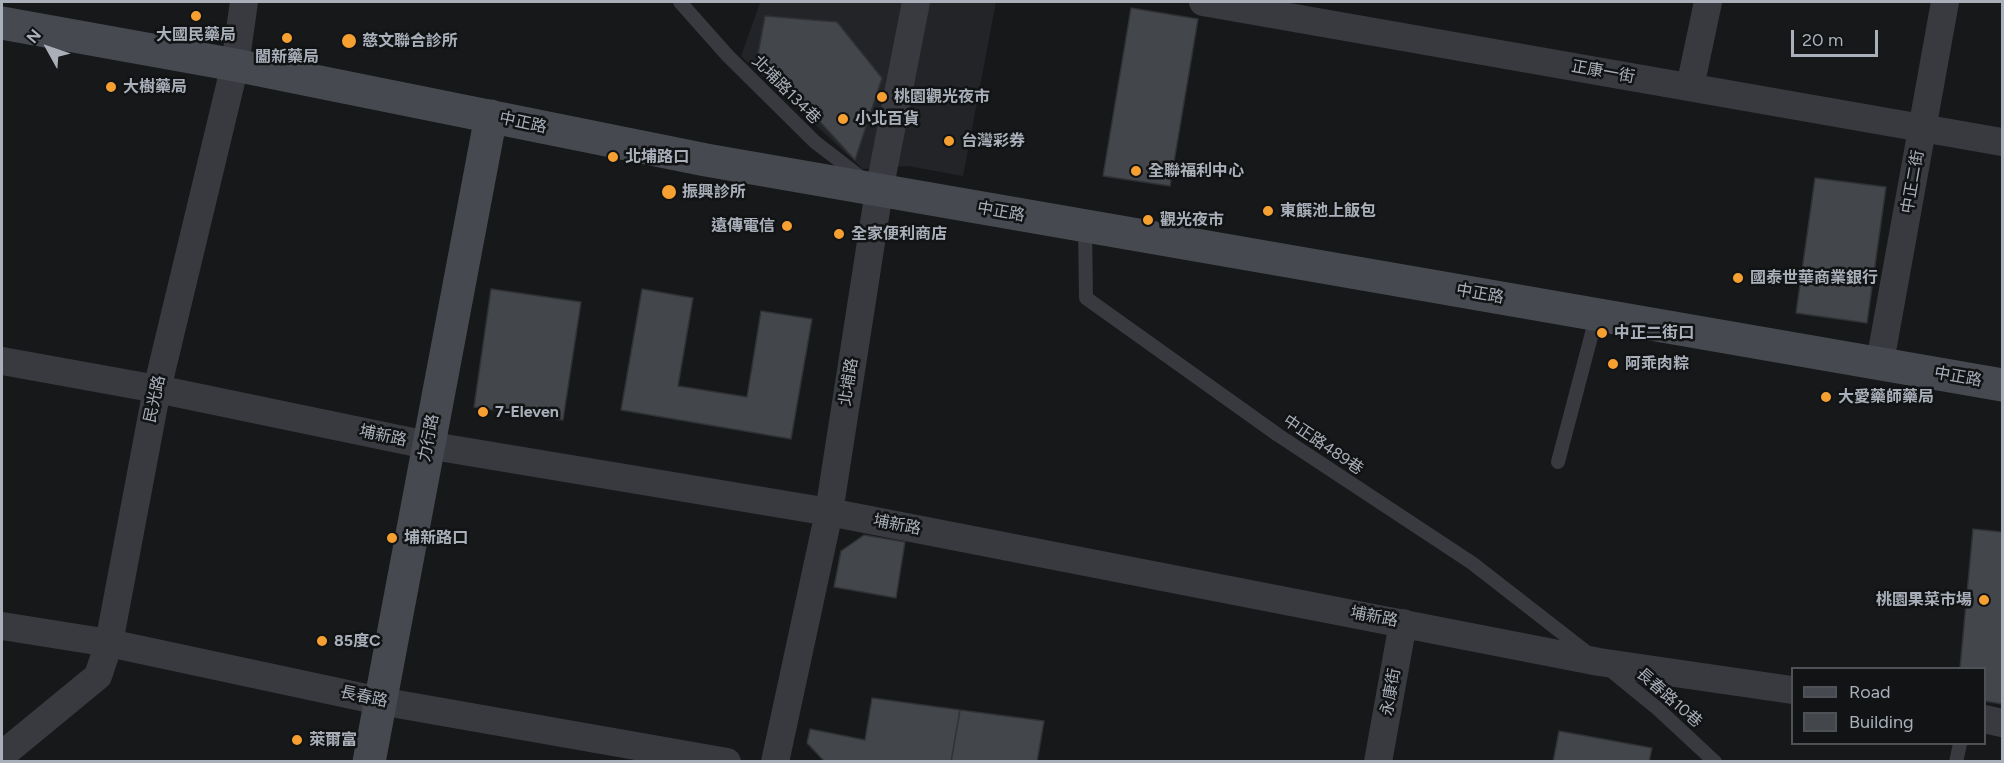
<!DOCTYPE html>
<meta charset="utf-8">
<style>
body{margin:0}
#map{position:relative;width:2004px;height:763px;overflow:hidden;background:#17181a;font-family:Figtree,sans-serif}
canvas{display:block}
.frame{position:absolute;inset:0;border:3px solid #a9b0ba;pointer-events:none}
.legend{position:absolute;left:1791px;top:667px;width:195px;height:78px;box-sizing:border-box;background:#121315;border:2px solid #4e5257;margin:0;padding:8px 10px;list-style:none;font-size:18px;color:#a9b0ba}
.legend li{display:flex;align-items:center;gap:12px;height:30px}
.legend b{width:30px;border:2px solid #4e5257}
.north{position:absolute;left:18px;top:18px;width:60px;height:60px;-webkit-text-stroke:4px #121315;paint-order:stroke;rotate:310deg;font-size:16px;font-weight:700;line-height:24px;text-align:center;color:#a9b0ba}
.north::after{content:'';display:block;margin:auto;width:21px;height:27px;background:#a9b0ba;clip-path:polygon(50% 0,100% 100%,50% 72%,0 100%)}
.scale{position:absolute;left:1791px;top:30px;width:87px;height:27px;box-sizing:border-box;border:3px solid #a9b0ba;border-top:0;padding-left:8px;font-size:18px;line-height:21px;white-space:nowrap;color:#a9b0ba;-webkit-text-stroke:4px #121315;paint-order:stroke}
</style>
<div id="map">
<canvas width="2004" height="763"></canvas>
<div class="frame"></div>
<ul class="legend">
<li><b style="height:8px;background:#46494f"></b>Road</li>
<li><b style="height:16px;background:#43464a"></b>Building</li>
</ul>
<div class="north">N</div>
<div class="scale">20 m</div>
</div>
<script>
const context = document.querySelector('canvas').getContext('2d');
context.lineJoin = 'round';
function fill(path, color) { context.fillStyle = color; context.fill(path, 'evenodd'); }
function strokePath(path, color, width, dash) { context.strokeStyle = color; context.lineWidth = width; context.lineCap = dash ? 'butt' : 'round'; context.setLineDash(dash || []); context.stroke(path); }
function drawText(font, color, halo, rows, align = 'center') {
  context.font = font + ' Figtree,"Noto Sans TC",sans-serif'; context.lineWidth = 5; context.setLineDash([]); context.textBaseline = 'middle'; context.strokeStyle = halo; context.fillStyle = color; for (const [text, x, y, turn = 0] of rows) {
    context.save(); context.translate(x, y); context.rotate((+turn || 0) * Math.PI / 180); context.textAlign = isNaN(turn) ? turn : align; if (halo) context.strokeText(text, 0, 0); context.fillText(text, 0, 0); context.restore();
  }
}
fill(new Path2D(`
 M 767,2 L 996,2 L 963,176 L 908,166 L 863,169 L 741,56 L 760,3 Z`), '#232427');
const building = new Path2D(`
 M 1131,8 L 1198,19 L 1170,186 L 1103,176 Z
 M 765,16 L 837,22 L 882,78 L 855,160 L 758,54 Z
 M 1815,178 L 1886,187 L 1867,323 L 1796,313 Z
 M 491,289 L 581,302 L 563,420 L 474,407 Z
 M 642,289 L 693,298 L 678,386 L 747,397 L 761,311 L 812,319 L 791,439 L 621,410 Z
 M 1973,529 L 2002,532 L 2002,704 L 1984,701 L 1984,668 L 1960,668 Z
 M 864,535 L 905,542 L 896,598 L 834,587 L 841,551 Z
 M 872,698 L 960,710 L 951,762 L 824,761 L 807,743 L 810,729 L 865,740 Z
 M 960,710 L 1044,721 L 1037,762 L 951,762 Z
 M 1559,731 L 1652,748 L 1649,762 L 1553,762 Z`);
fill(building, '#43464a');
strokePath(building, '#313236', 1.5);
strokePath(new Path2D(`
 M 680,2 L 728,56 L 815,142 L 863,179
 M 1085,226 L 1086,298 L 1278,435 L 1472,563 L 1589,654
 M 1558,462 L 1597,314
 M 1609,669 L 1658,709 L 1715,762
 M 1956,762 L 1960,744`), '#383a3f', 14);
strokePath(new Path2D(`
 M 1203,2 L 2002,142
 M 1690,87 L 1708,2
 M 2,361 L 157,389 L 427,445 L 829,512 L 1599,662 L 1792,690
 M 1880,362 L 1945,2
 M 2,626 L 109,643 L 380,701 L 727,762
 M 1984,719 L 2002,723
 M 2,755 L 98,676 L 109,643 L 157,389 L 235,65 L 244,2
 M 775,762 L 829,512 L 879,191 L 916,2
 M 1378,762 L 1403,623`), '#383a3f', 28);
strokePath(new Path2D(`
 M 2,23 L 235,65 L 706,160 L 2002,385
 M 369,762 L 491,116`), '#46494f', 33);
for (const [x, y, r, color] of [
 [196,16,6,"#f7a032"],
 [287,38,6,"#f7a032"],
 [349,41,8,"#f7a032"],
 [111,87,6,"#f7a032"],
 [882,97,6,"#f7a032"],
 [843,119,6,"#f7a032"],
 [949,141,6,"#f7a032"],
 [613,157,6,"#f7a032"],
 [1136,171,6,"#f7a032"],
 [669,192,8,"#f7a032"],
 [1268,211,6,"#f7a032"],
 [1148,220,6,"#f7a032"],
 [787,226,6,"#f7a032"],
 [839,234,6,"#f7a032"],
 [1738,278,6,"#f7a032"],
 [1602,333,6,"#f7a032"],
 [1613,364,6,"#f7a032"],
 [1826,397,6,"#f7a032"],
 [483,412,6,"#f7a032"],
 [392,538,6,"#f7a032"],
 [1984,600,6,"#f7a032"],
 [322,641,6,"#f7a032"],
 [297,740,6,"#f7a032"]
]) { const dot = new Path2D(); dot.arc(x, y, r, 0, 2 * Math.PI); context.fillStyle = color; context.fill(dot); strokePath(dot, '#121315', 2); }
drawText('bold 16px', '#a9b0ba', '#121315', [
 ["大國民藥局",196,35,"center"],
 ["慈文聯合診所",362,41],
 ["闔新藥局",287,57,"center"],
 ["大樹藥局",123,87],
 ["桃園觀光夜市",894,97],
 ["小北百貨",855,119],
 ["台灣彩券",961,141],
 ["北埔路口",625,157],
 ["全聯福利中心",1148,171],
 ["振興診所",682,192],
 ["東饌池上飯包",1280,211],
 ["觀光夜市",1160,220],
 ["遠傳電信",775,226,"right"],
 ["全家便利商店",851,234],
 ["國泰世華商業銀行",1750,278],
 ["中正二街口",1614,333],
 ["阿乖肉粽",1625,364],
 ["大愛藥師藥局",1838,397],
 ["7-Eleven",495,412],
 ["埔新路口",404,538],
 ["桃園果菜市場",1972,600,"right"],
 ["85度C",334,641],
 ["萊爾富",309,740]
], 'left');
drawText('16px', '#a9b0ba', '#121315', [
 ["正康一街",1603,72,10],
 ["北埔路134巷",786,90,45],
 ["中正路",523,123,12],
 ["中正二街",1913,182,-80],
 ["中正路",1001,212,10],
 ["中正路",1480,294,10],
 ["中正路",1958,377,10],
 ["北埔路",849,382,-81],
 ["民光路",155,399,-78],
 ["埔新路",383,436,12],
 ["力行路",429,438,-79],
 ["中正路489巷",1323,445,34],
 ["埔新路",897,525,11],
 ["埔新路",1374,617,11],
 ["永康街",1391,692,-80],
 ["長春路",364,697,12],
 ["長春路10巷",1669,698,41]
]);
</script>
